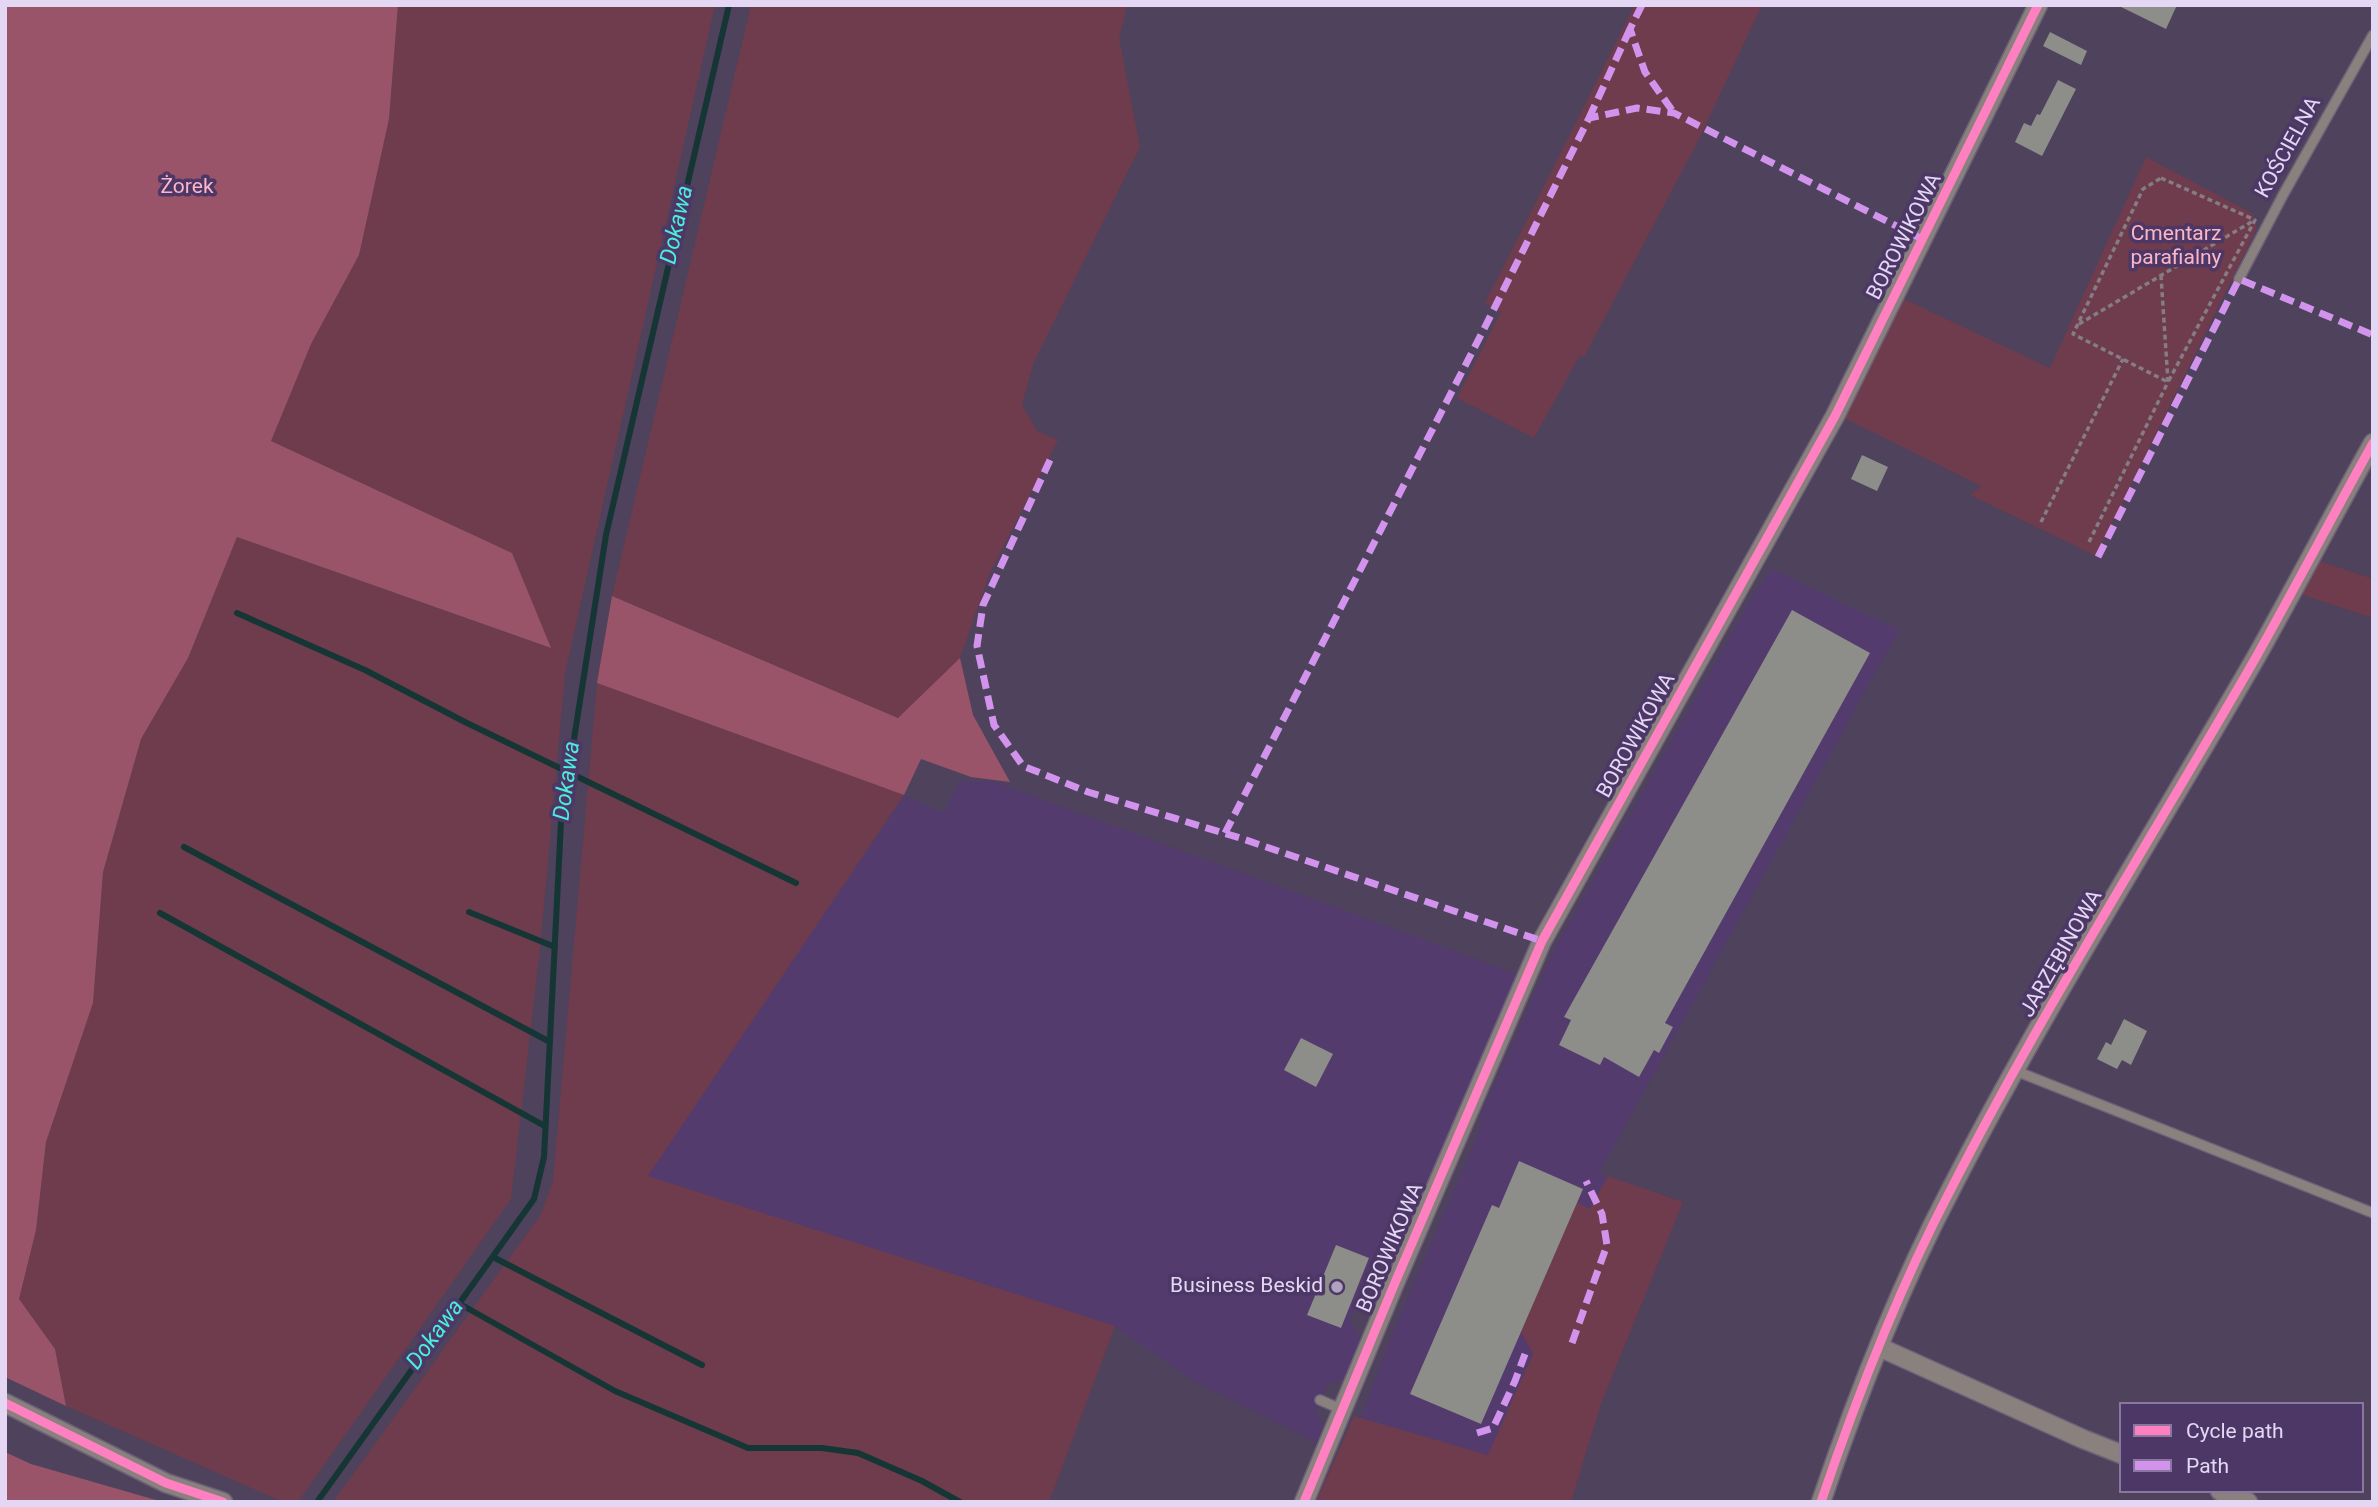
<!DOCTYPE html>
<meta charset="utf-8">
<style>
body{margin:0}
#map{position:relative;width:2378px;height:1507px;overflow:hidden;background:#4e425c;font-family:Roboto,sans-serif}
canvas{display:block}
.frame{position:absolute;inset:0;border:7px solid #e4d7f4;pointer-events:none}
.legend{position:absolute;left:2119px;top:1402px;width:245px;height:91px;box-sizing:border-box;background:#4d3766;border:2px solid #89779f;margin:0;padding:9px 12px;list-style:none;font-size:21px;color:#e4d7f4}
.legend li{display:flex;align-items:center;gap:14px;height:35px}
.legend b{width:35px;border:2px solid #89779f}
</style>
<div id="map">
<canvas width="2378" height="1507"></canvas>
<div class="frame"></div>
<ul class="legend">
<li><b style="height:9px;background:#ff80c0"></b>Cycle path</li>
<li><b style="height:9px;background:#d193ec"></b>Path</li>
</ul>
</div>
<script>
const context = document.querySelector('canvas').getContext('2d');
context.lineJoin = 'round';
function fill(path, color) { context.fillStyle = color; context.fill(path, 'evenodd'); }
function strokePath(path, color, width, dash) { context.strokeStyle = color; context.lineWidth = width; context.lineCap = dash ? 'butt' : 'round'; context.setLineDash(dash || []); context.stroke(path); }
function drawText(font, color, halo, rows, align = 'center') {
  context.font = font + ' Roboto,sans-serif'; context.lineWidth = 7; context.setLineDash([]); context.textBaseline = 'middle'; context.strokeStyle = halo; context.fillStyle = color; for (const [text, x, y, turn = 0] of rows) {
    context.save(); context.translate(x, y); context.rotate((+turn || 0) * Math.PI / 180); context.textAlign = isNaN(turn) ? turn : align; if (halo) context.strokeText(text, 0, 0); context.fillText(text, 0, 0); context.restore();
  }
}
fill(new Path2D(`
 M 1772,569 L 1899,630 L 1599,1173 L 1683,1202 L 1601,1404 L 1571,1502 L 1316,1502 L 1354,1416 L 1361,1416 L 1393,1332 L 1480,1129 L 1482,1112 L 1554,950 L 1755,592 Z
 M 959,781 L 992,781 L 1517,974 L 1413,1223 L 1383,1237 L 1350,1321 L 1362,1340 L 1346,1377 L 1327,1386 L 1315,1413 L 1323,1423 L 1318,1443 L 1192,1380 L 1115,1326 L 1026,1315 L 647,1176 L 904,795 L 944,813 Z`), '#533b6d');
fill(new Path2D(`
 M 398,5 L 715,5 L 565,673 L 540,949 L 511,1199 L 298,1502 L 283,1502 L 66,1406 L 55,1349 L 19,1299 L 36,1230 L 46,1142 L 93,1003 L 103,872 L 141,739 L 188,658 L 237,537 L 550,648 L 512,553 L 271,441 L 311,344 L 359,255 L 389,119 Z
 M 751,5 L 1127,5 L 1119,38 L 1140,147 L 1034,362 L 1022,404 L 1037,431 L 1058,440 L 990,573 L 960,658 L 898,718 L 612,596 Z
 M 1635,5 L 1762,5 L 1699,139 L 1584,357 L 1580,355 L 1534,438 L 1457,398 L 1501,312 L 1485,303 Z
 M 2146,157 L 2252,213 L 2257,228 L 2096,556 L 1970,495 L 1981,486 L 1844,418 L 1904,299 L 2050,368 Z
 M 2317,560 L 2373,579 L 2373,618 L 2297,593 Z
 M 597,683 L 904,795 L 648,1176 L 1115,1326 L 1049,1502 L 333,1502 L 541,1214 L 553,1181 Z
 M 1608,1176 L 1683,1202 L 1601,1404 L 1571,1502 L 1316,1502 L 1354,1416 L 1488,1455 L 1533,1354 L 1521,1332 L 1577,1202 L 1590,1209 Z`), '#6e3c4c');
fill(new Path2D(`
 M 5,5 L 398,5 L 389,119 L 359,255 L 311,344 L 271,441 L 512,553 L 551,648 L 237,537 L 188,658 L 141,739 L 103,872 L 93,1003 L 46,1142 L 36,1230 L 19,1299 L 55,1349 L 66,1406 L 5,1377 Z
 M 612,596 L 898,718 L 960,658 L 973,715 L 1010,782 L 971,777 L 921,759 L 904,795 L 597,683 Z
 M 5,1452 L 31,1464 L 163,1502 L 5,1502 Z`), '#9a5469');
strokePath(new Path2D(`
 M 237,613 L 365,670 L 465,722 L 796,883
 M 184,847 L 550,1042
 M 469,912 L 555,947
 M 160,913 L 545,1126
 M 493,1257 L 702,1365
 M 460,1304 L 615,1391 L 748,1448 L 822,1448 L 858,1453 L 922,1481 L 960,1502
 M 317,1502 L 534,1199 L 544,1157 L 561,822 L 606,535 L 729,5`), '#163635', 6);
fill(new Path2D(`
 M 2117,5 L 2177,5 L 2166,29 Z
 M 2050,32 L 2087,51 L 2081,65 L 2043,46 Z
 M 2058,80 L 2076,89 L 2042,156 L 2015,142 L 2024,123 L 2031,126 L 2037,114 L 2040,115 Z
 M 1862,455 L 1888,467 L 1877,491 L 1851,479 Z
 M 1792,610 L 1870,653 L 1665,1023 L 1673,1027 L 1659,1053 L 1654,1050 L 1639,1077 L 1604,1057 L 1600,1065 L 1559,1045 L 1571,1020 L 1564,1017 Z
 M 2124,1019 L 2147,1031 L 2131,1065 L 2122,1060 L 2117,1069 L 2097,1059 L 2106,1042 L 2111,1045 Z
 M 1301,1038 L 1333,1054 L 1316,1087 L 1284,1070 Z
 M 1519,1161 L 1583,1189 L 1481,1424 L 1410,1394 L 1492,1205 L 1499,1208 Z
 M 1336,1245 L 1369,1258 L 1341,1328 L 1307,1315 Z`), '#8d8d8a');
const service = new Path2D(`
 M 2239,279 L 2283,195 L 2373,35
 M 2016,1071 L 2373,1213
 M 1320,1400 L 1343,1410`);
const minor = new Path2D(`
 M 1879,1347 L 2083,1439 L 2121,1454
 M 5,1403 L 166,1483 L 223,1502
 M 2220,1491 L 2248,1502
 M 1304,1502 L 1394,1285 L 1542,941 L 1835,416 L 2038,5
 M 1821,1502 C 1857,1396 1898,1290 1950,1191 C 2043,1009 2153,836 2255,659 C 2295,588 2333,515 2373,443`);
strokePath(service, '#6c6178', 12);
strokePath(minor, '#6c6178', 21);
strokePath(new Path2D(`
 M 2161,178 L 2255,220 L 2168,382 L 2073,334 L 2143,189 Z
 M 2079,324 L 2253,221
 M 2041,522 L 2123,359
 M 2089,542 L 2168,382 L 2161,276`), '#857c84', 3.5, [5, 3.5]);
strokePath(service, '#8a817e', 9);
strokePath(minor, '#8a817e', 18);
strokePath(new Path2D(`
 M 1642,5 L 1630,29 L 1645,72 L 1674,113
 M 1589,118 L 1630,29
 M 1050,460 L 983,605 L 977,646 L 994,725 L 1023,766 L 1088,792 L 1240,838 L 1542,941
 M 2098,557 L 2239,279 L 2373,335
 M 1225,833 L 1485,327 L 1589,118 L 1637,108 L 1674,113 L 1924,240
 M 1572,1343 L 1607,1245 L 1602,1214 L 1586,1181
 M 1477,1433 L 1493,1428 L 1515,1381 L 1525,1354`), '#d193ec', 7, [14, 7]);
strokePath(new Path2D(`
 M 5,1403 L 166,1483 L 223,1502
 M 1304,1502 L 1394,1285 L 1542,941 L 1835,416 L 2038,5
 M 1821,1502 C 1857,1396 1898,1290 1950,1191 C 2043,1009 2153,836 2255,659 C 2295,588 2333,515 2373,443`), '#ff80c0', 9);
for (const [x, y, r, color] of [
 [1337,1287,7,"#b0a3bf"]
]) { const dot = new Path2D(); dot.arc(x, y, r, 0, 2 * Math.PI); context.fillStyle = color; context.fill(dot); strokePath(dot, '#4d3766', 2.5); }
drawText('21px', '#e4d7f4', '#4d3766', [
 ["KOŚCIELNA",2289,148,-61],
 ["BOROWIKOWA",1905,237,-63],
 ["BOROWIKOWA",1637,736,-61],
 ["JARZĘBINOWA",2062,954,-60],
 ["BOROWIKOWA",1391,1248,-67]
]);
drawText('21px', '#fcb7c6', '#4d3766', [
 ["Żorek",187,188],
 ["Cmentarz",2176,235],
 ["parafialny",2176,259]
]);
drawText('21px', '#e4d7f4', '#4d3766', [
 ["Business Beskid",1323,1287]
], 'right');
drawText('italic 23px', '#49efde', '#4d3766', [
 ["Dokawa",678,225,-77],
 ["Dokawa",568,781,-82],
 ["Dokawa",436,1335,-54]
]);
</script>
